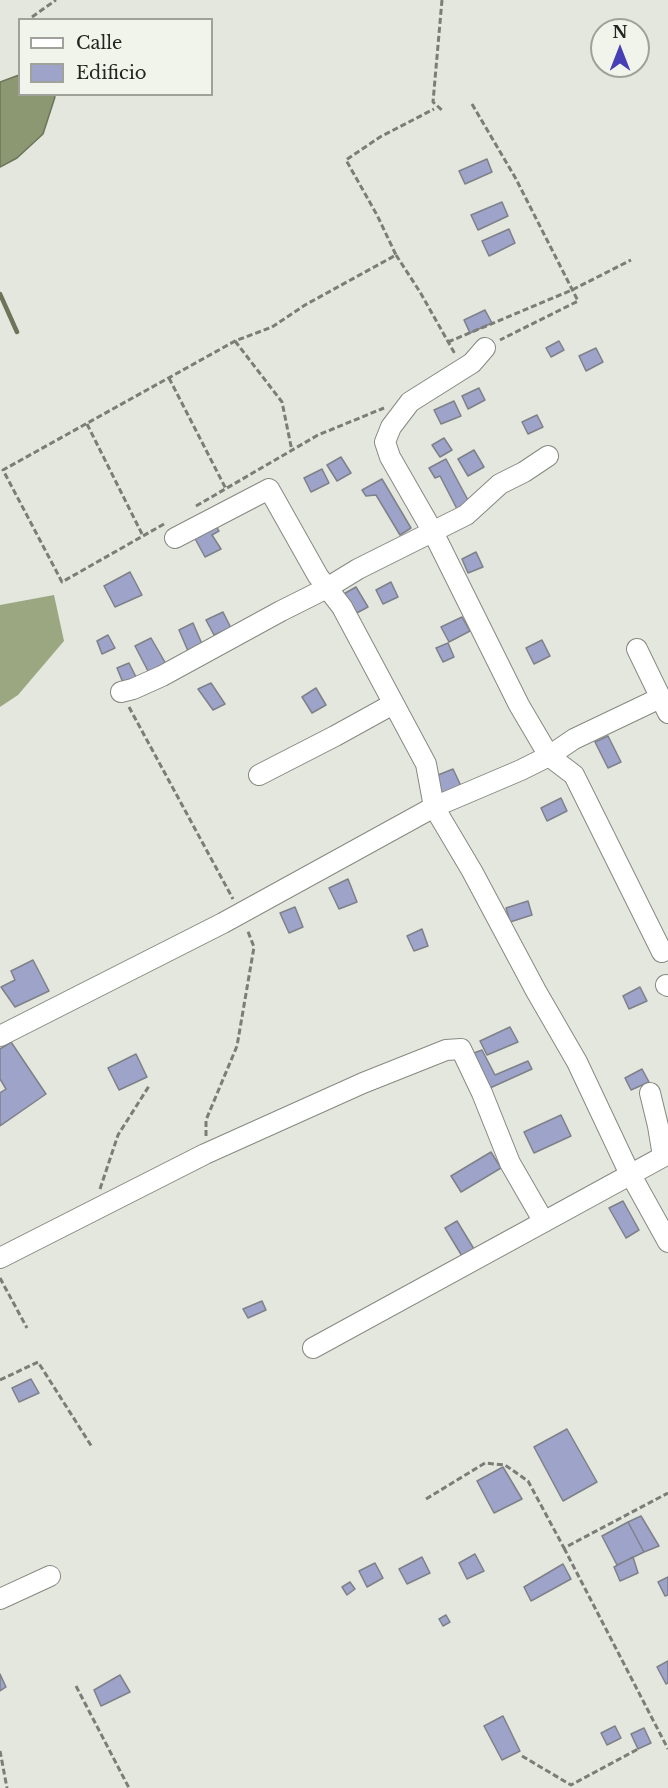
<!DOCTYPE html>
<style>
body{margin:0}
#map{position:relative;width:668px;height:1788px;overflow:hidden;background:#e4e7de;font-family:"Libre Baskerville",serif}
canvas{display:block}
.legend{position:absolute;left:18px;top:18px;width:195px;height:78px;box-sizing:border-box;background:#f1f4eb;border:2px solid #9fa19a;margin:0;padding:8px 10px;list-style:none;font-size:18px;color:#232421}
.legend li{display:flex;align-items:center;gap:12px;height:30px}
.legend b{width:30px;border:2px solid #9fa19a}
.north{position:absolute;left:590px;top:18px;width:60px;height:60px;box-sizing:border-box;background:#f1f4eb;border:2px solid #9fa19a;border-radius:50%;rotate:0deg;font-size:16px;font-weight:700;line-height:24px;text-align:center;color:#232421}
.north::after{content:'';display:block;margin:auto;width:21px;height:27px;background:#463fb5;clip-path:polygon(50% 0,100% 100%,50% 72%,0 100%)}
</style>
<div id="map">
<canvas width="668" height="1788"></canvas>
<ul class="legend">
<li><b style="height:8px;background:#fff"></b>Calle</li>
<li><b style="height:16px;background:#9ea3c9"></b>Edificio</li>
</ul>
<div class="north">N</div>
</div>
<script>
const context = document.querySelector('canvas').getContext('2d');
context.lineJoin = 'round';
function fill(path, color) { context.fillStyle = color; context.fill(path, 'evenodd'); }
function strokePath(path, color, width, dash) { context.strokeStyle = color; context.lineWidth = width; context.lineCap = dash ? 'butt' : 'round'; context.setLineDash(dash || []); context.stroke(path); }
fill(new Path2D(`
 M 54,595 L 64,641 L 18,695 L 0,707 L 0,605 Z`), '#9ba781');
const water = new Path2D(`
 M 19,75 L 20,94 L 54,95 L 55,97 L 43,134 L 17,158 L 0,167 L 0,82 Z`);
fill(water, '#8c9872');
strokePath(water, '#6c755a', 1.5);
strokePath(new Path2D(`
 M 0,294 L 17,332`), '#6c755a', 4.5);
const building = new Path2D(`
 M 487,159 L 492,172 L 465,184 L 459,171 Z
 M 502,202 L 508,216 L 478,230 L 471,215 Z
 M 509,229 L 515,243 L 489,256 L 482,241 Z
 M 485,310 L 492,323 L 470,333 L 464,320 Z
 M 559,341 L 564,350 L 551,357 L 546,348 Z
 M 596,348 L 603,362 L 586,371 L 579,356 Z
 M 479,388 L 485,400 L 468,409 L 462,396 Z
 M 454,401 L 461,416 L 441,424 L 434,410 Z
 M 537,415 L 543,427 L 528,434 L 522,422 Z
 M 444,438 L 452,450 L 440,457 L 432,445 Z
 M 474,450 L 484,467 L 468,476 L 458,459 Z
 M 341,457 L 351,473 L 337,481 L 327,465 Z
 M 446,459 L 469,502 L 457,509 L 440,476 L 435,478 L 429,468 Z
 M 322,469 L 329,483 L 311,492 L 304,478 Z
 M 382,479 L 411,528 L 400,535 L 376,495 L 366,496 L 362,490 Z
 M 215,524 L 219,531 L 212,535 L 221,549 L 205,557 L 193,535 Z
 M 476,552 L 483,567 L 468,573 L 462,559 Z
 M 130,572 L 142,595 L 115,607 L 104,586 Z
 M 391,582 L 398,597 L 383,604 L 376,590 Z
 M 356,587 L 368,607 L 351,616 L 340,596 Z
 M 223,612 L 231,628 L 214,635 L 206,620 Z
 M 462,617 L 470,631 L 449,642 L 441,627 Z
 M 193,623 L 202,644 L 188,651 L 179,630 Z
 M 108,635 L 115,648 L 102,654 L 97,641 Z
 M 151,638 L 166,664 L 149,673 L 135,646 Z
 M 542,640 L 550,656 L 534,664 L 526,648 Z
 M 448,643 L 454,657 L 443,662 L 436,648 Z
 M 129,663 L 137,679 L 124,685 L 117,668 Z
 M 211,683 L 225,704 L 213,710 L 198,689 Z
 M 316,688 L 326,705 L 312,713 L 302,697 Z
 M 608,736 L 621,762 L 608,768 L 595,742 Z
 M 453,769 L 461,786 L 440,795 L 433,777 Z
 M 561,798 L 567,811 L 547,821 L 541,808 Z
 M 348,879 L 357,902 L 339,909 L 329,888 Z
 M 528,901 L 532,915 L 510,922 L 506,908 Z
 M 295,907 L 303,927 L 289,933 L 280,913 Z
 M 422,929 L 428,946 L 414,951 L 407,936 Z
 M 33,960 L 49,991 L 15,1007 L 1,987 L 15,980 L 11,971 Z
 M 640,987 L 647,1001 L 629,1009 L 623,996 Z
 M 510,1027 L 518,1042 L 487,1055 L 480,1041 Z
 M 11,1042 L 46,1094 L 0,1126 L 0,1093 L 6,1089 L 0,1079 L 0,1049 Z
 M 482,1050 L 495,1075 L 528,1061 L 532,1069 L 490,1088 L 474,1053 Z
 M 136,1054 L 147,1077 L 119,1090 L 108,1068 Z
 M 642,1069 L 649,1082 L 631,1090 L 625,1078 Z
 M 561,1115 L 571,1136 L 534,1153 L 524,1132 Z
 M 491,1152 L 501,1168 L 461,1192 L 451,1176 Z
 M 623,1201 L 639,1230 L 626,1238 L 609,1208 Z
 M 457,1221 L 474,1249 L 462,1256 L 445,1228 Z
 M 262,1301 L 266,1310 L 248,1318 L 243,1309 Z
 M 31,1379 L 39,1393 L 19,1402 L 12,1388 Z
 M 567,1429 L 597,1482 L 563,1501 L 534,1447 Z
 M 503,1467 L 522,1499 L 494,1513 L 477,1481 Z
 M 641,1516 L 659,1546 L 644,1552 L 628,1522 Z
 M 628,1522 L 644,1552 L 617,1565 L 602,1536 Z
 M 475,1554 L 484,1571 L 467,1579 L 459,1563 Z
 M 422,1557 L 430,1573 L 407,1584 L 399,1569 Z
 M 633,1557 L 638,1573 L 620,1581 L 614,1567 Z
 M 375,1563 L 383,1578 L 367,1587 L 359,1571 Z
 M 563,1564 L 571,1579 L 531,1601 L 524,1587 Z
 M 668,1577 L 668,1595 L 665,1596 L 658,1582 Z
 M 350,1582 L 355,1589 L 347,1595 L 342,1587 Z
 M 446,1615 L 450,1622 L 443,1626 L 439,1619 Z
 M 668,1661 L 668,1683 L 666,1684 L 657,1667 Z
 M 0,1674 L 6,1687 L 0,1691 Z
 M 120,1675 L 130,1692 L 101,1706 L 94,1690 Z
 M 503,1716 L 520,1751 L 502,1760 L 484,1726 Z
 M 615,1726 L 621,1738 L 607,1745 L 601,1733 Z
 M 644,1728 L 651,1743 L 638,1749 L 631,1734 Z`);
fill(building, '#9ea3c9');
strokePath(building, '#7f8188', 1.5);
const minor = new Path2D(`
 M 485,348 L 472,363 L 410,402 L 391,427 L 385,442 L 390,457 L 433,532 L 519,705 L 549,756 L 574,775 L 662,952
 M 175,538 L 269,489 L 318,576 L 342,607 L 426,764 L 434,807 L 472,871 L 536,991 L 577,1062 L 627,1168 L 668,1242
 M 637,649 L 668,713
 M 121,692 L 133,689 L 162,676 L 281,611 L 327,588 L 358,569 L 466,515 L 500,484 L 524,472 L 548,456
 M 259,775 L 335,736 L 393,704
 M 666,985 L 668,986
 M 0,1036 L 223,923 L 434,807 L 521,770 L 549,756 L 574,739 L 660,698
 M 650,1093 L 658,1126 L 663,1156
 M 0,1258 L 205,1154 L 363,1083 L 446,1050 L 461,1049 L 482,1093 L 510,1163 L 544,1222
 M 313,1348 L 668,1154
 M 0,1599 L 50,1576`);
strokePath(minor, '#868981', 22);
strokePath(new Path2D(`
 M 442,0 L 433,102 L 443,111
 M 32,17 L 56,0
 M 472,104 L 516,179 L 578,301 L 500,340
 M 396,255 L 420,292 L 455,354
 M 235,341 L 282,402 L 292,451
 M 448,342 L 572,290 L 631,260
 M 169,378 L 226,489
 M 87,424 L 143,536
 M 196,506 L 318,435 L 384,408
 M 164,524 L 62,582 L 3,470 L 235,341 L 272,327 L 305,305 L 396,255 L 377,215 L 346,160 L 380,137 L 434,109
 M 129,707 L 233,899
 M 206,1136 L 206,1120 L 237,1046 L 254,947 L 247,929
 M 100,1189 L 118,1135 L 149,1086
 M 0,1278 L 27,1328
 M 0,1380 L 38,1362 L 92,1447
 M 426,1499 L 485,1463 L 505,1465 L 528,1481 L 564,1548 L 668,1493
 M 564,1548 L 668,1749
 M 76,1686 L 129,1788
 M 0,1751 L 7,1788
 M 522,1756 L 571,1785 L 638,1749`), '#7b7d77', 3, [6, 3]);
strokePath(minor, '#fff', 20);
</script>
